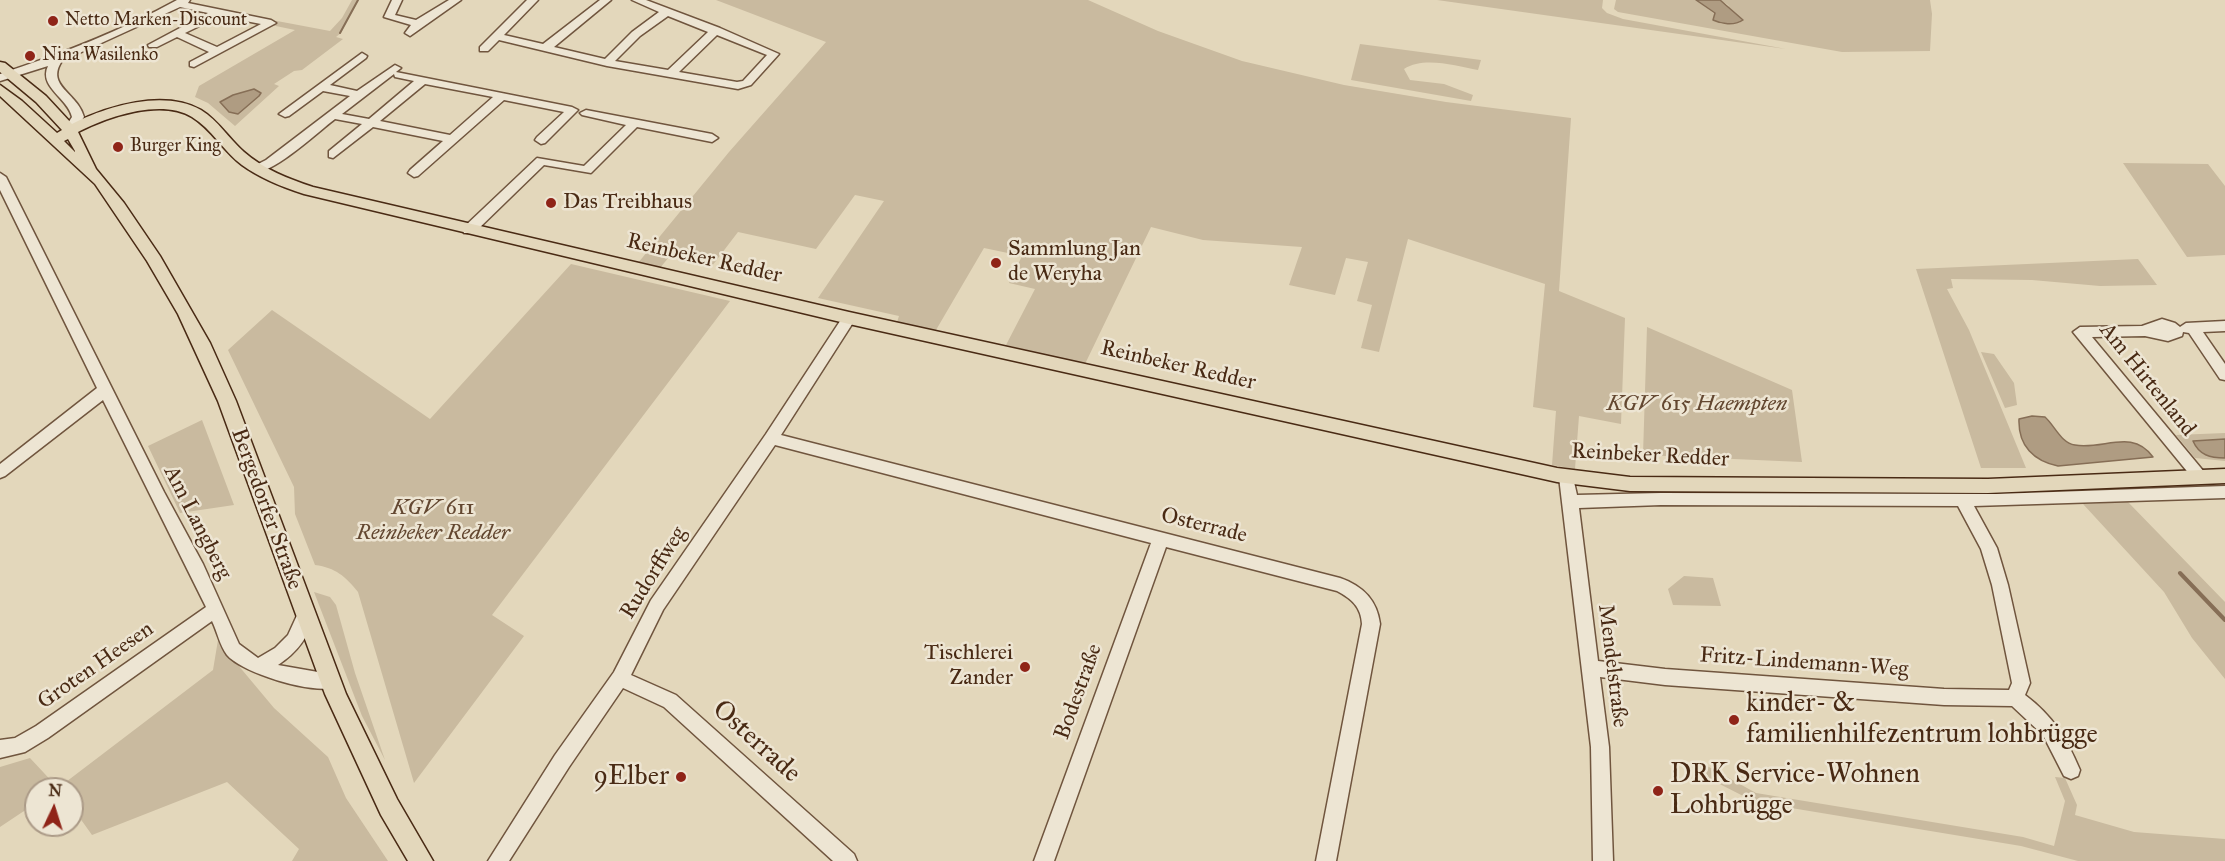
<!DOCTYPE html>
<meta charset="utf-8">
<style>
body{margin:0}
#map{position:relative;width:2225px;height:861px;overflow:hidden;background:#e3d7bb;font-family:"IM FELL Great Primer",serif}
canvas{display:block}
.north{position:absolute;left:24px;top:777px;width:60px;height:60px;box-sizing:border-box;background:#ede5d3;border:2px solid #ab9a87;border-radius:50%;rotate:4deg;font-size:16px;font-weight:700;line-height:24px;text-align:center;color:#492a14}
.north::after{content:'';display:block;margin:auto;width:21px;height:27px;background:#8f2418;clip-path:polygon(50% 0,100% 100%,50% 72%,0 100%)}
</style>
<div id="map">
<canvas width="2225" height="861"></canvas>
<div class="north">N</div>
</div>
<script>
const context = document.querySelector('canvas').getContext('2d');
context.lineJoin = 'round';
function fill(path, color) { context.fillStyle = color; context.fill(path, 'evenodd'); }
function strokePath(path, color, width, dash) { context.strokeStyle = color; context.lineWidth = width; context.lineCap = dash ? 'butt' : 'round'; context.setLineDash(dash || []); context.stroke(path); }
function drawText(font, color, halo, rows, align = 'center') {
  context.font = font + ' "IM FELL Great Primer",serif'; context.lineWidth = 5; context.setLineDash([]); context.textBaseline = 'middle'; context.strokeStyle = halo; context.fillStyle = color; for (const [text, x, y, turn = 0] of rows) {
    context.save(); context.translate(x, y); context.rotate((+turn || 0) * Math.PI / 180); context.textAlign = isNaN(turn) ? turn : align; if (halo) context.strokeText(text, 0, 0); context.fillText(text, 0, 0); context.restore();
  }
}
fill(new Path2D(`
 M 352,0 L 359,0 L 341,33 L 336,37 L 343,39 L 302,70 L 294,71 L 274,84 L 279,86 L 235,126 L 208,103 L 195,97 L 199,86 L 295,30 L 271,25 L 277,21 L 330,31 L 342,18 Z
 M 716,0 L 1088,0 L 1158,31 L 1242,61 L 1344,85 L 1446,102 L 1571,118 L 1559,291 L 1625,318 L 1621,424 L 1579,416 L 1575,469 L 1552,465 L 1556,411 L 1533,407 L 1545,284 L 1408,239 L 1379,352 L 1361,348 L 1372,305 L 1357,301 L 1368,262 L 1346,258 L 1335,295 L 1289,285 L 1302,247 L 1203,240 L 1151,227 L 1085,364 L 1006,345 L 1035,289 L 1009,283 L 1022,256 L 984,248 L 936,330 L 897,322 L 899,316 L 818,298 L 884,201 L 855,195 L 816,249 L 738,232 L 712,266 L 669,257 L 660,268 L 638,263 L 729,152 L 826,42 Z
 M 1437,0 L 1603,0 L 1602,8 L 1607,13 L 1623,19 L 1786,49 Z
 M 1616,0 L 1696,0 L 1715,14 L 1713,20 L 1721,24 L 1740,23 L 1728,5 L 1720,0 L 1930,0 L 1932,14 L 1930,51 L 1842,52 L 1618,12 L 1614,9 Z
 M 1360,44 L 1481,60 L 1478,70 C 1456,66 1424,56 1404,69 L 1410,80 L 1444,84 L 1473,95 L 1471,101 L 1351,80 Z
 M 2123,163 L 2208,164 L 2225,186 L 2225,255 L 2187,257 Z
 M 2138,259 L 2157,285 L 2100,286 L 2032,280 L 1951,279 L 1953,288 L 1947,289 L 1969,330 L 2026,468 L 1981,468 L 1916,269 Z
 M 571,264 L 730,301 L 492,615 L 524,636 L 414,783 L 358,592 C 345,576 336,568 315,565 L 295,514 L 294,487 L 228,350 L 272,310 L 430,419 Z
 M 1647,327 L 1792,390 L 1802,462 L 1643,455 Z
 M 1981,352 L 1994,354 L 2014,383 L 2017,405 L 2005,408 Z
 M 202,420 L 234,505 L 180,513 L 148,446 Z
 M 2225,433 L 2225,439 L 2193,441 C 2199,455 2210,458 2225,458 L 2225,461 L 2195,458 L 2176,435 Z
 M 2128,502 L 2225,602 L 2225,679 L 2192,638 L 2164,592 L 2083,504 Z
 M 1684,576 L 1713,578 L 1721,606 L 1673,605 L 1668,589 Z
 M 314,592 L 330,597 L 336,605 L 355,673 L 385,760 L 362,716 Z
 M 219,634 L 238,665 L 274,708 L 328,757 L 346,798 L 388,861 L 292,861 L 299,849 L 227,782 L 92,835 L 72,807 L 72,789 L 58,788 L 213,670 Z
 M 30,758 L 58,788 L 36,789 L 36,803 L 0,827 L 0,767 Z
 M 1700,762 L 1756,793 L 2023,837 L 2054,846 L 2065,801 L 2055,777 L 2065,778 L 2077,805 L 2075,815 L 2134,832 L 2225,839 L 2225,861 L 2078,861 L 2021,846 L 1755,802 L 1694,771 Z`), '#c9ba9f');
const water = new Path2D(`
 M 1696,0 L 1720,0 L 1743,20 C 1734,26 1721,24 1713,20 L 1715,13 Z
 M 254,89 L 261,93 L 259,96 L 238,114 L 229,112 L 220,102 L 233,95 Z
 M 2032,416 L 2045,417 C 2055,426 2061,443 2075,445 C 2104,450 2132,428 2153,457 L 2058,466 C 2034,461 2018,446 2019,419 Z
 M 2225,439 L 2225,458 C 2210,458 2199,455 2193,441 Z`);
fill(water, '#af9c82');
strokePath(water, '#866e56', 1.5);
strokePath(new Path2D(`
 M 340,33 L 358,0`), '#866e56', 2);
strokePath(new Path2D(`
 M 2180,573 L 2225,620`), '#866e56', 4);
const minor = new Path2D(`
 M 177,0 L 190,0 L 188,3 L 271,20 L 276,23 L 194,67 L 190,66 L 190,62 L 209,52 L 177,37 L 157,47 L 149,47 L 148,45 L 208,13 L 180,7 L 62,61 C 45,86 78,93 84,117 L 74,131 L 70,133 L 64,129 L 72,117 C 68,98 38,87 48,66 L 0,81 L 0,74 C 61,54 121,31 177,0 ZM 220,16 L 261,24 L 217,47 L 185,33 Z
 M 392,0 L 402,0 L 395,15 L 416,20 L 449,0 L 461,0 L 410,36 L 405,33 L 411,25 L 384,17 Z
 M 527,0 L 538,0 L 504,35 L 543,44 L 600,0 L 611,0 L 554,47 L 605,59 L 632,32 L 659,12 L 632,0 L 646,0 L 720,28 L 779,54 L 751,85 L 738,89 L 607,66 L 499,40 L 488,51 L 480,51 L 480,47 ZM 668,16 L 708,32 L 668,70 L 615,61 L 640,36 ZM 717,35 L 767,55 L 743,81 L 737,82 L 679,72 Z
 M 362,53 L 367,56 L 366,58 L 330,85 L 357,91 L 395,65 L 401,68 L 396,72 L 572,107 L 578,110 L 545,143 L 541,144 L 535,140 L 537,137 L 564,112 L 504,100 L 418,176 L 414,177 L 408,173 L 410,170 L 443,141 L 373,127 L 333,158 L 329,157 L 329,151 L 362,124 L 335,119 C 319,131 272,175 254,172 L 254,166 L 266,160 L 350,96 L 323,91 L 289,116 L 285,117 L 279,114 ZM 394,74 L 395,77 L 414,81 L 369,119 L 342,114 ZM 425,84 L 493,97 L 450,135 L 380,121 Z
 M 586,110 L 712,134 L 718,138 L 712,142 L 637,127 L 591,173 L 544,165 L 474,233 L 464,233 L 463,230 L 464,227 L 537,158 L 584,166 L 626,125 L 582,115 L 580,113 Z
 M 0,173 L 6,177 L 164,492 L 203,564 L 239,644 L 258,658 L 275,648 L 288,635 L 299,611 L 305,609 L 311,611 L 313,616 C 309,638 296,653 278,665 L 335,675 L 338,681 L 335,687 C 314,695 242,673 227,655 C 220,646 217,631 212,621 L 48,738 L 25,752 L 0,758 L 0,740 L 15,738 L 36,726 L 206,607 L 103,400 L 5,476 L 0,478 L 0,464 L 97,388 L 0,190 Z
 M 849,313 L 856,318 L 781,435 L 1340,578 C 1363,586 1377,600 1380,624 L 1336,861 L 1316,861 L 1362,624 C 1361,607 1352,599 1337,591 L 1166,547 L 1054,861 L 1034,861 L 1151,543 L 775,445 L 663,610 L 631,675 L 676,695 L 854,854 L 857,861 L 833,861 L 664,707 L 623,688 L 569,767 L 509,861 L 488,861 L 555,755 L 614,672 L 651,600 L 766,434 L 844,315 Z
 M 2162,319 L 2175,323 L 2180,327 L 2186,323 L 2225,321 L 2225,331 L 2203,332 L 2225,364 L 2225,380 L 2220,379 L 2189,333 L 2183,332 L 2182,336 L 2168,341 L 2145,336 L 2092,337 L 2205,473 L 2208,477 L 2205,481 L 2195,481 L 2073,332 L 2080,327 L 2142,326 Z
 M 1567,471 L 1572,473 L 1577,495 L 1661,493 L 1996,494 L 2225,486 L 2225,498 L 1974,506 L 1997,548 L 2008,585 L 2030,683 L 2025,695 C 2053,716 2067,739 2080,770 L 2078,776 L 2071,779 L 2064,776 L 2043,735 L 2012,706 L 1944,705 L 1665,685 L 1600,677 L 1609,747 L 1613,861 L 1593,861 L 1591,747 L 1559,477 L 1562,473 ZM 1661,505 L 1958,506 L 1981,549 L 1992,585 L 2012,683 L 2009,690 L 1944,689 L 1665,669 L 1598,661 L 1579,508 Z`);
const major = new Path2D(`
 M 0,62 L 5,63 L 46,96 L 72,124 C 107,106 164,89 201,110 C 218,120 229,139 244,152 C 263,169 289,179 313,187 L 849,312 L 1557,468 L 1630,477 L 1988,479 L 2225,469 L 2225,483 L 1988,493 L 1630,491 L 1557,482 L 849,324 L 304,194 C 282,187 260,178 242,165 C 223,151 212,129 192,117 C 161,98 107,117 78,132 L 96,169 L 124,203 L 160,256 L 210,343 L 236,401 L 346,694 L 397,799 L 433,861 L 408,861 L 381,815 L 325,694 L 218,401 L 178,314 L 147,261 L 95,184 L 0,96 L 0,85 L 22,101 L 57,133 L 62,130 L 36,102 L 0,72 ZM 68,139 L 75,151 L 75,152 L 64,141 Z`);
strokePath(minor, '#70553e', 3);
strokePath(major, '#492a14', 3);
fill(minor, '#ede5d3');
fill(major, '#e3d7bb');
for (const [x, y, r, color] of [
 [53,21,6,"#8f2418"],
 [30,56,6,"#8f2418"],
 [118,147,6,"#8f2418"],
 [551,203,6,"#8f2418"],
 [996,263,6,"#8f2418"],
 [1025,667,6,"#8f2418"],
 [1734,720,6,"#8f2418"],
 [681,777,6,"#8f2418"],
 [1658,791,6,"#8f2418"]
]) { const dot = new Path2D(); dot.arc(x, y, r, 0, 2 * Math.PI); context.fillStyle = color; context.fill(dot); strokePath(dot, '#ede5d3', 2); }
drawText('18px', '#492a14', '#ede5d3', [
 ["Netto Marken-Discount",65,21],
 ["Nina Wasilenko",42,56],
 ["Burger King",130,147]
], 'left');
drawText('22px', '#492a14', '#ede5d3', [
 ["Das Treibhaus",563,203],
 ["Sammlung Jan",1008,250],
 ["de Weryha",1008,275],
 ["Tischlerei",1013,654,"right"],
 ["Zander",1013,679,"right"]
], 'left');
drawText('22px', '#492a14', '#ede5d3', [
 ["Reinbeker Redder",704,259,13],
 ["Reinbeker Redder",1178,366,13],
 ["Am Hirtenland",2147,380,51],
 ["Reinbeker Redder",1650,456,3],
 ["Bergedorfer Straße",266,509,70],
 ["Am Langberg",197,523,63],
 ["Osterrade",1204,526,14],
 ["Rudorffweg",654,573,-58],
 ["Fritz-Lindemann-Weg",1804,663,4],
 ["Groten Heesen",96,666,-35],
 ["Mendelstraße",1612,666,83],
 ["Bodestraße",1079,692,-70]
]);
drawText('italic 22px', '#634730', '#ede5d3', [
 ["KGV 615 Haempten",1697,405],
 ["KGV 611",433,509],
 ["Reinbeker Redder",433,534]
]);
drawText('27px', '#492a14', '#ede5d3', [
 ["kinder- &",1746,704],
 ["familienhilfezentrum lohbrügge",1746,735],
 ["DRK Service-Wohnen",1670,775],
 ["Lohbrügge",1670,806],
 ["9Elber",669,777,"right"]
], 'left');
drawText('27px', '#492a14', '#ede5d3', [
 ["Osterrade",756,742,42]
]);
</script>
